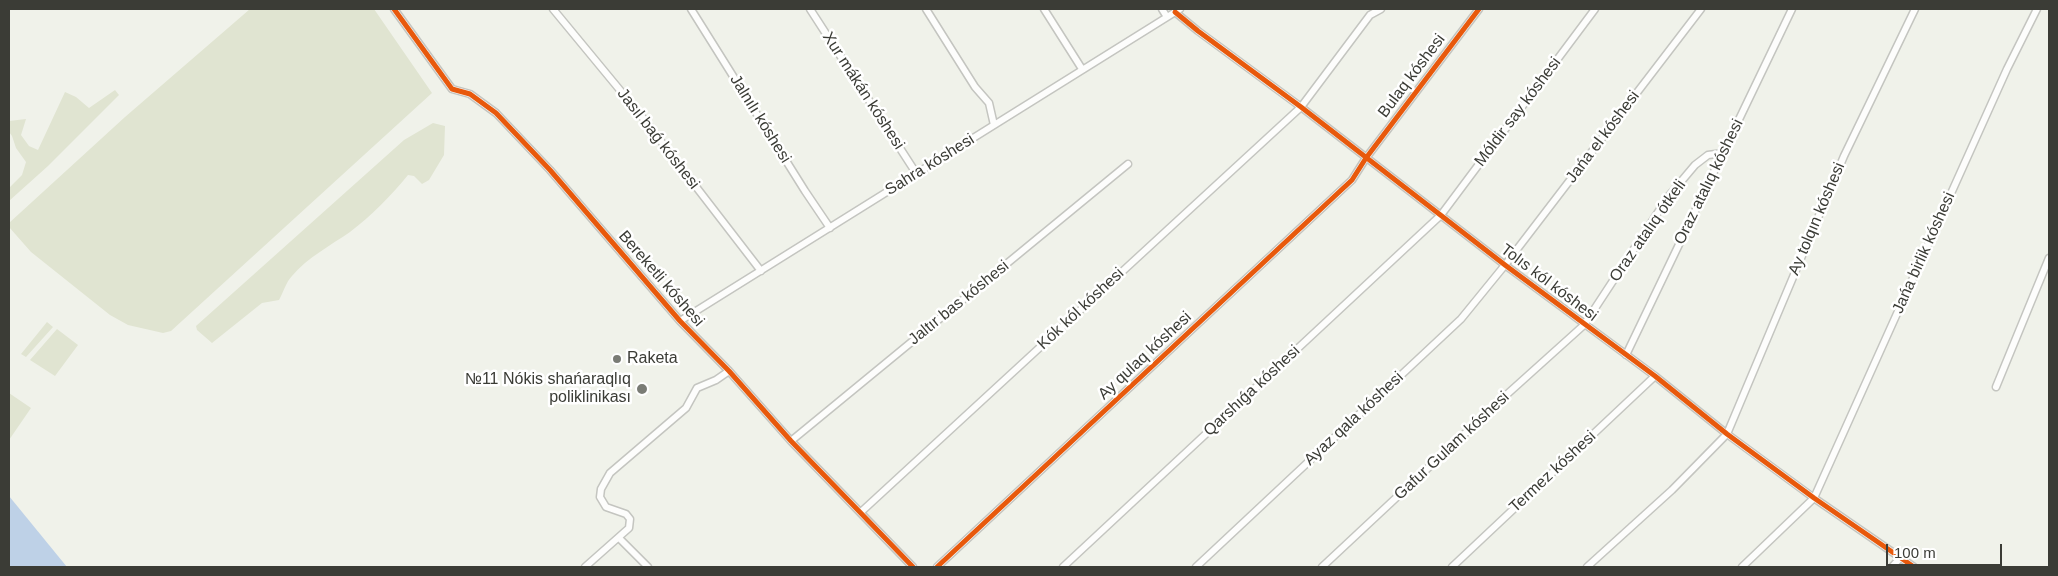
<!DOCTYPE html>
<meta charset="utf-8">
<style>
body{margin:0}
#map{position:relative;width:2058px;height:576px;overflow:hidden;background:#f0f2ea;font-family:Helvetica,sans-serif}
canvas{display:block}
.frame{position:absolute;inset:0;border:10px solid #3b3c36;pointer-events:none}
.scale{position:absolute;left:1886px;top:544px;width:116px;height:22px;box-sizing:border-box;border:2px solid #3b3c36;border-top:0;padding-left:6px;font-size:15px;line-height:18px;white-space:nowrap;color:#3b3c36;-webkit-text-stroke:4px #fff;paint-order:stroke}
</style>
<div id="map">
<canvas width="2058" height="576"></canvas>
<div class="frame"></div>
<div class="scale">100 m</div>
</div>
<script>
const context = document.querySelector('canvas').getContext('2d');
context.lineJoin = 'round';
function fill(path, color) { context.fillStyle = color; context.fill(path, 'evenodd'); }
function strokePath(path, color, width, dash) { context.strokeStyle = color; context.lineWidth = width; context.lineCap = dash ? 'butt' : 'round'; context.setLineDash(dash || []); context.stroke(path); }
function drawText(font, color, halo, rows, align = 'center') {
  context.font = font + ' Helvetica,sans-serif'; context.lineWidth = 5; context.setLineDash([]); context.textBaseline = 'middle'; context.strokeStyle = halo; context.fillStyle = color; for (const [text, x, y, turn = 0] of rows) {
    context.save(); context.translate(x, y); context.rotate((+turn || 0) * Math.PI / 180); context.textAlign = isNaN(turn) ? turn : align; if (halo) context.strokeText(text, 0, 0); context.fillText(text, 0, 0); context.restore();
  }
}
fill(new Path2D(`
 M 250,9 L 374,9 L 432,93 L 171,331 L 163,333 L 128,325 L 110,315 L 31,252 L 9,227 L 9,223 L 125,117 Z
 M 115,90 L 119,95 L 48,166 L 9,201 L 9,188 L 22,175 L 26,162 L 16,148 L 12,136 L 9,132 L 9,121 L 26,119 L 21,135 L 29,146 L 38,150 L 65,92 L 76,97 L 89,108 Z
 M 433,123 L 445,126 L 444,155 L 429,180 L 422,184 L 414,176 L 408,175 C 392,195 371,216 350,232 C 331,245 307,258 292,276 C 286,282 283,293 279,300 L 262,303 L 212,343 L 197,330 L 196,326 L 404,140 Z
 M 47,322 L 53,327 L 26,357 L 21,354 Z
 M 57,329 L 78,345 L 55,376 L 30,360 Z
 M 9,393 L 31,408 L 9,440 Z`), '#e0e4d1');
fill(new Path2D(`
 M 9,496 L 67,567 L 9,567 Z`), '#bed1e7');
const minor = new Path2D(`
 M 394,9 L 452,89 L 470,94 L 496,113 L 550,170 L 680,321 L 729,371 L 791,441 L 913,567
 M 553,9 L 643,118 L 761,271
 M 691,9 L 805,191 L 830,228
 M 810,9 L 916,173
 M 926,9 L 975,87 L 989,103 L 994,125
 M 1044,9 L 1082,69
 M 1162,9 L 1167,17
 M 1175,12 L 1198,31 L 1301,107 L 1505,265 L 1655,376 L 1727,434 L 1814,498 L 1914,567
 M 680,321 L 1180,9
 M 1626,355 L 1792,9
 M 1996,387 L 2049,258
 M 791,441 L 1128,164
 M 861,512 L 1301,107 L 1370,15 L 1381,9
 M 619,538 L 648,567
 M 585,567 L 629,528 L 630,519 L 626,514 L 606,507 L 600,497 L 601,489 L 610,473 L 686,408 L 697,388 L 716,380 L 729,371
 M 937,567 L 1352,180 L 1366,158 L 1479,9
 M 1063,567 L 1441,215 L 1595,9
 M 1196,567 L 1461,319 L 1505,265 L 1701,9
 M 1322,567 L 1504,397 L 1584,325 L 1668,197 L 1695,165 L 1708,155 L 1723,153
 M 1452,567 L 1655,376
 M 1587,567 L 1672,490 L 1727,434 L 1844,156 L 1915,9
 M 1742,567 L 1814,498 L 2007,69 L 2037,9
 M 1892,567 L 1900,558`);
strokePath(minor, '#c4c5c0', 9);
strokePath(minor, '#fdfdfc', 6);
strokePath(new Path2D(`
 M 394,9 L 452,89 L 470,94 L 496,113 L 550,170 L 680,321 L 729,371 L 791,441 L 913,567
 M 1175,12 L 1198,31 L 1301,107 L 1505,265 L 1655,376 L 1727,434 L 1814,498 L 1914,567
 M 937,567 L 1352,180 L 1366,158 L 1479,9`), '#e8590c', 5);
for (const [x, y, r, color] of [
 [617,359,5,"#7a7c75"],
 [642,389,6,"#7a7c75"]
]) { const dot = new Path2D(); dot.arc(x, y, r, 0, 2 * Math.PI); context.fillStyle = color; context.fill(dot); strokePath(dot, '#fff', 2); }
drawText('16px', '#3b3c36', '#fff', [
 ["Bulaq kóshesi",1412,76,-53],
 ["Xur mákán kóshesi",863,91,57],
 ["Móldir say kóshesi",1518,112,-53],
 ["Jalnılı kóshesi",760,119,58],
 ["Jańa el kóshesi",1603,137,-53],
 ["Jasıl baǵ kóshesi",658,139,52],
 ["Sahra kóshesi",930,165,-32],
 ["Oraz atalıq kóshesi",1709,182,-64],
 ["Ay tolqın kóshesi",1817,219,-67],
 ["Oraz atalıq ótkeli",1648,231,-55],
 ["Jańa birlik kóshesi",1924,253,-66],
 ["Bereketli kóshesi",661,279,49],
 ["Tolıs kól kóshesi",1549,283,37],
 ["Jaltır bas kóshesi",959,303,-39],
 ["Kók kól kóshesi",1081,309,-43],
 ["Ay qulaq kóshesi",1145,356,-43],
 ["Qarshıǵa kóshesi",1252,391,-43],
 ["Ayaz qala kóshesi",1354,419,-43],
 ["Gafur Gulam kóshesi",1452,446,-43],
 ["Termez kóshesi",1553,472,-43]
]);
drawText('16px', '#3b3c36', '#fff', [
 ["Raketa",627,359],
 ["№11 Nókis shańaraqlıq",631,380,"right"],
 ["poliklinikası",631,398,"right"]
], 'left');
</script>
